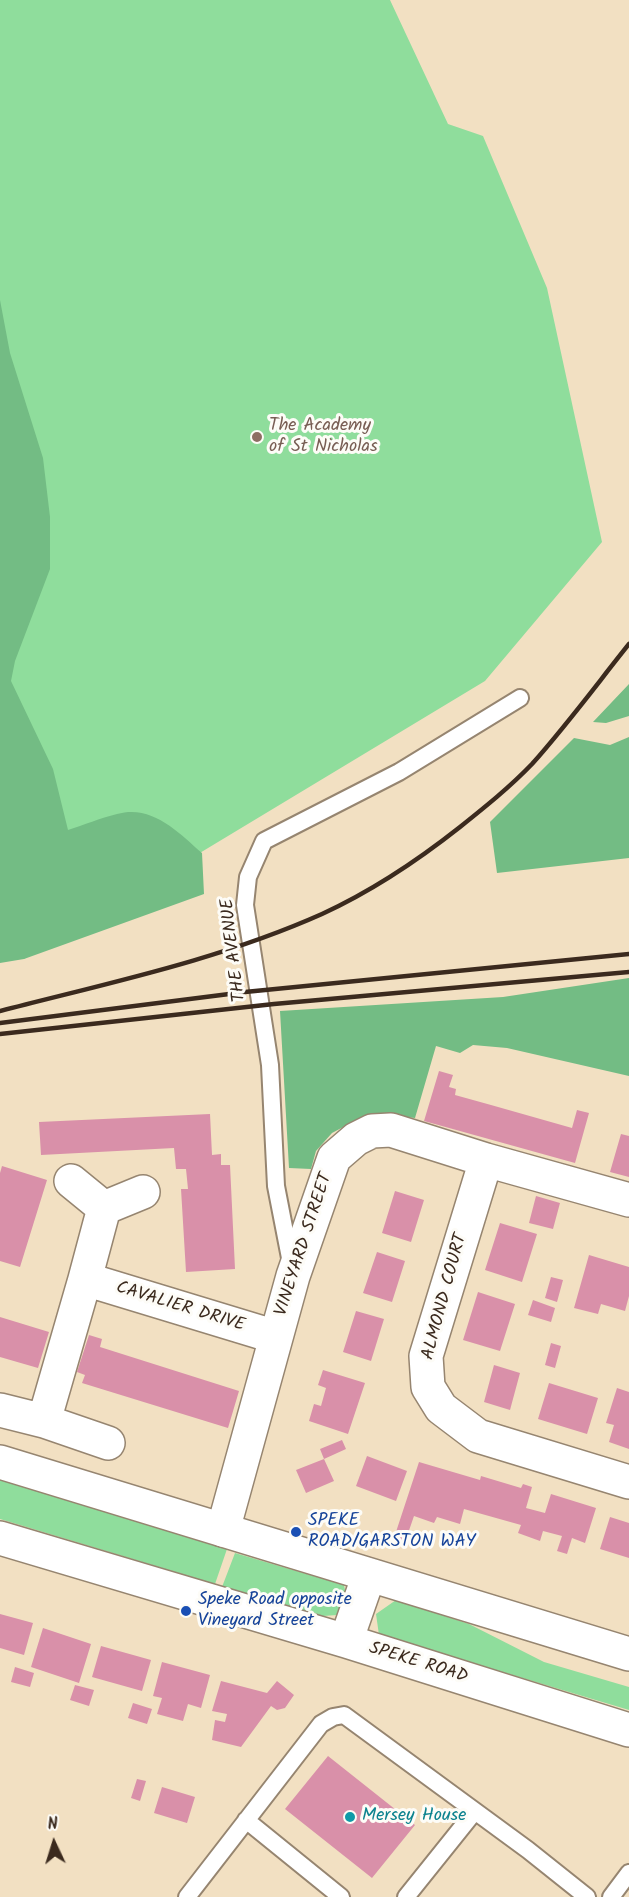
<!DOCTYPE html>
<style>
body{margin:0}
#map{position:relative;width:629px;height:1897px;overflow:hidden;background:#f2e0c2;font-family:Kalam,sans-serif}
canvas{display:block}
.north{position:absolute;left:24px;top:1813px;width:60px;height:60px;-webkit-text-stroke:4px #fdfcf7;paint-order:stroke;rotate:356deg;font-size:16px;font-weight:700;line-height:24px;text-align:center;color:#3b2a1e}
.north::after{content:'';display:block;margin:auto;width:21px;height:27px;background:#3b2a1e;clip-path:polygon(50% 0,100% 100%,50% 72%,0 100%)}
</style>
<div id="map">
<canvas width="629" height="1897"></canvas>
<div class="north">N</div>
</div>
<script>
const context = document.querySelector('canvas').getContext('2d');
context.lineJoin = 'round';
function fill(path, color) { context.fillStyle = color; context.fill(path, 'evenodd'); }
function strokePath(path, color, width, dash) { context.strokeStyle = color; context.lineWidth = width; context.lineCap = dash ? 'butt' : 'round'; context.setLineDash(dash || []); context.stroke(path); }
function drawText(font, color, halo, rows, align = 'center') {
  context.font = font + ' Kalam,sans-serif'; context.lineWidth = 6; context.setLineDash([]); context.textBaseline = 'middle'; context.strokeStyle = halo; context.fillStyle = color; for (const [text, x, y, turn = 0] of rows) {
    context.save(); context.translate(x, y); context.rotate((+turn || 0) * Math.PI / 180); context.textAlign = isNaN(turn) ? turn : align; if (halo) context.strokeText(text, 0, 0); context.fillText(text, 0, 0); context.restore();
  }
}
fill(new Path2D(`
 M 0,0 L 390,0 L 448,124 L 483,136 L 547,288 L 602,542 L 485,681 L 24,959 L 0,781 Z
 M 0,1480 L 227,1549 L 215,1584 L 0,1519 Z
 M 235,1553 L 344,1585 L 347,1600 L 345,1610 L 337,1615 L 323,1616 L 222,1587 Z
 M 396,1600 L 469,1624 L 544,1662 L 629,1687 L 629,1710 L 379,1635 L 376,1614 Z`), '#8fdd9c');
fill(new Path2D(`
 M 0,300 L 10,353 L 43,458 L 50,517 L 50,569 L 15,661 L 11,681 L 53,769 L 68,830 C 84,825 100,818 117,814 C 152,804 178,832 202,853 L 204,894 L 24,959 L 0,963 Z
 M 629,684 L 629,716 L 606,723 L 593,722 Z
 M 629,737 L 629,858 L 497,873 L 490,822 L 574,738 L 610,745 Z
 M 629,978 L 629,1076 L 507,1048 L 473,1045 L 460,1053 L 436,1046 L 415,1118 L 385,1115 L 362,1117 L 332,1133 L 316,1151 L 311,1169 L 289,1168 L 280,1011 L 503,997 Z`), '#73bc84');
fill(new Path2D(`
 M 439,1071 L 453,1075 L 449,1087 L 456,1089 L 455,1095 L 491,1105 L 572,1128 L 577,1110 L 589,1113 L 575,1163 L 424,1121 Z
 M 210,1114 L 212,1155 L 221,1154 L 221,1165 L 230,1165 L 235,1269 L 186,1272 L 181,1189 L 188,1189 L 186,1169 L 176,1169 L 174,1148 L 41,1155 L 39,1122 Z
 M 621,1134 L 629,1136 L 629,1177 L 610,1172 Z
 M 2,1166 L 47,1180 L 20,1267 L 0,1261 L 0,1173 Z
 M 395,1191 L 424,1200 L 411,1242 L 382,1233 Z
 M 536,1196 L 560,1203 L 553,1229 L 529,1223 Z
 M 500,1223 L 537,1234 L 522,1282 L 485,1270 Z
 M 377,1252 L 405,1261 L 392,1302 L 363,1293 Z
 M 589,1255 L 629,1267 L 629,1296 L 625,1311 L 601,1304 L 598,1314 L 574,1308 Z
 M 551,1277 L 563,1280 L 557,1302 L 545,1298 Z
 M 478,1292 L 515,1304 L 500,1351 L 463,1340 Z
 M 533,1300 L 555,1308 L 551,1322 L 528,1315 Z
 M 356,1311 L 384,1319 L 371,1361 L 343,1352 Z
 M 0,1317 L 49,1332 L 38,1368 L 0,1357 Z
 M 89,1335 L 102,1339 L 100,1347 L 239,1391 L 228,1428 L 82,1383 L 85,1375 L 77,1372 Z
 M 551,1343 L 561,1346 L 555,1368 L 545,1365 Z
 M 494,1365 L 520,1373 L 510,1410 L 484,1402 Z
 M 323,1370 L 365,1383 L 348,1434 L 309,1421 L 314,1404 L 321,1406 L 326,1388 L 318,1385 Z
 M 549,1383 L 598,1398 L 587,1434 L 538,1419 Z
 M 617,1388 L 629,1392 L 629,1449 L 609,1442 L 614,1425 L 606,1423 Z
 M 342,1440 L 346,1449 L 324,1459 L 320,1449 Z
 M 367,1456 L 407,1471 L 396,1501 L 356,1486 Z
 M 324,1459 L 334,1481 L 306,1493 L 296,1470 Z
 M 419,1462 L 480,1480 L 481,1476 L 521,1488 L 523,1484 L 532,1487 L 526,1508 L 545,1513 L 551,1494 L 596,1508 L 585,1543 L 572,1538 L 567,1554 L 557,1551 L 562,1536 L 543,1531 L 540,1541 L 518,1533 L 521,1525 L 464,1509 L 460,1524 L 437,1517 L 434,1523 L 414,1516 L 405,1542 L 394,1538 Z
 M 610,1517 L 629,1523 L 629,1558 L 600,1549 Z
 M 0,1614 L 33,1623 L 24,1655 L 0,1648 Z
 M 43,1628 L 91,1644 L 79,1683 L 31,1667 Z
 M 101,1646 L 151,1660 L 142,1691 L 92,1677 Z
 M 162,1662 L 210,1675 L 201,1708 L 188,1704 L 183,1721 L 157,1714 L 162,1698 L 153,1696 Z
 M 15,1667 L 34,1673 L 30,1687 L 11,1682 Z
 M 221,1681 L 267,1693 L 277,1681 L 294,1695 L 285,1708 L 277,1710 L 271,1706 L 241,1747 L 212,1740 L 215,1720 L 225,1722 L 227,1714 L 212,1711 Z
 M 75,1685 L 94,1690 L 89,1706 L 70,1700 Z
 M 133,1703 L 152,1709 L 147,1724 L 128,1718 Z
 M 328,1756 L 415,1825 L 372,1878 L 285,1809 Z
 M 137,1779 L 146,1781 L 140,1801 L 131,1798 Z
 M 162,1787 L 195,1797 L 187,1823 L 154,1813 Z`), '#d990a9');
const service = new Path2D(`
 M 291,1263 L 276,1186 L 270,1065 L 245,905 L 248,877 L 264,841 L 399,772 L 520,698
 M 246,1820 L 341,1897
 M 187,1897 L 321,1724 L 333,1717 L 344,1715 L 528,1850 L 587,1897
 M 406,1897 L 475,1811
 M 611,1897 L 629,1873`);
const minor = new Path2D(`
 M 486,1160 L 426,1356 L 428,1387 L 441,1408 L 478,1436 L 629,1482
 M 71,1181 L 104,1208 L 85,1279 L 276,1337
 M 104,1208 L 143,1192
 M 0,1410 L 44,1421 L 108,1443
 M 44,1421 L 85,1279
 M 223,1530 L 293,1276 L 334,1158 L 356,1139 L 372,1131 L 391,1130 L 486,1160 L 629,1200`);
const trunk = new Path2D(`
 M 0,1462 L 629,1654
 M 0,1538 L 346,1641 L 629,1730
 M 346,1641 L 369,1575`);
strokePath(service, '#968570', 20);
strokePath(minor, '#968570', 36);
strokePath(trunk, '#968570', 36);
strokePath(service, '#fff', 16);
strokePath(minor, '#fff', 33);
strokePath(trunk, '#fff', 33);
strokePath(new Path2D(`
 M 0,1011 C 108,983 219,960 322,914 C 372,891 417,861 460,827 C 485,807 510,787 532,764 C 566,726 597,684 629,644
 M 0,1023 L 245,992 L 629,954
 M 0,1034 L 274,1004 L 629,972`), '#3b2a1e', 4.5);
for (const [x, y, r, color] of [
 [257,437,6,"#8d6e63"],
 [296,1532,6,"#1a4fb4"],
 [186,1611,6,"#1a4fb4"],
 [350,1817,6,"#0f9aa8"]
]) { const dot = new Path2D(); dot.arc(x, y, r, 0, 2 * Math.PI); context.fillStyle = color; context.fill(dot); strokePath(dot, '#fdfcf7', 2); }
drawText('18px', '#785e54', '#fdfcf7', [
 ["The Academy",269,427],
 ["of St Nicholas",269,448]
], 'left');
drawText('18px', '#3b2a1e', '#fdfcf7', [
 ["THE AVENUE",235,950,-97],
 ["VINEYARD STREET",305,1245,-72],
 ["ALMOND COURT",446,1297,-75],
 ["CAVALIER DRIVE",180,1308,17],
 ["SPEKE ROAD",418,1664,17]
]);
drawText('18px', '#164399', '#fdfcf7', [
 ["SPEKE",308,1522],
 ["ROAD/GARSTON WAY",308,1543],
 ["Speke Road opposite",198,1601],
 ["Vineyard Street",198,1622]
], 'left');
drawText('18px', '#0d838f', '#fdfcf7', [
 ["Mersey House",362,1817]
], 'left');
</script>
